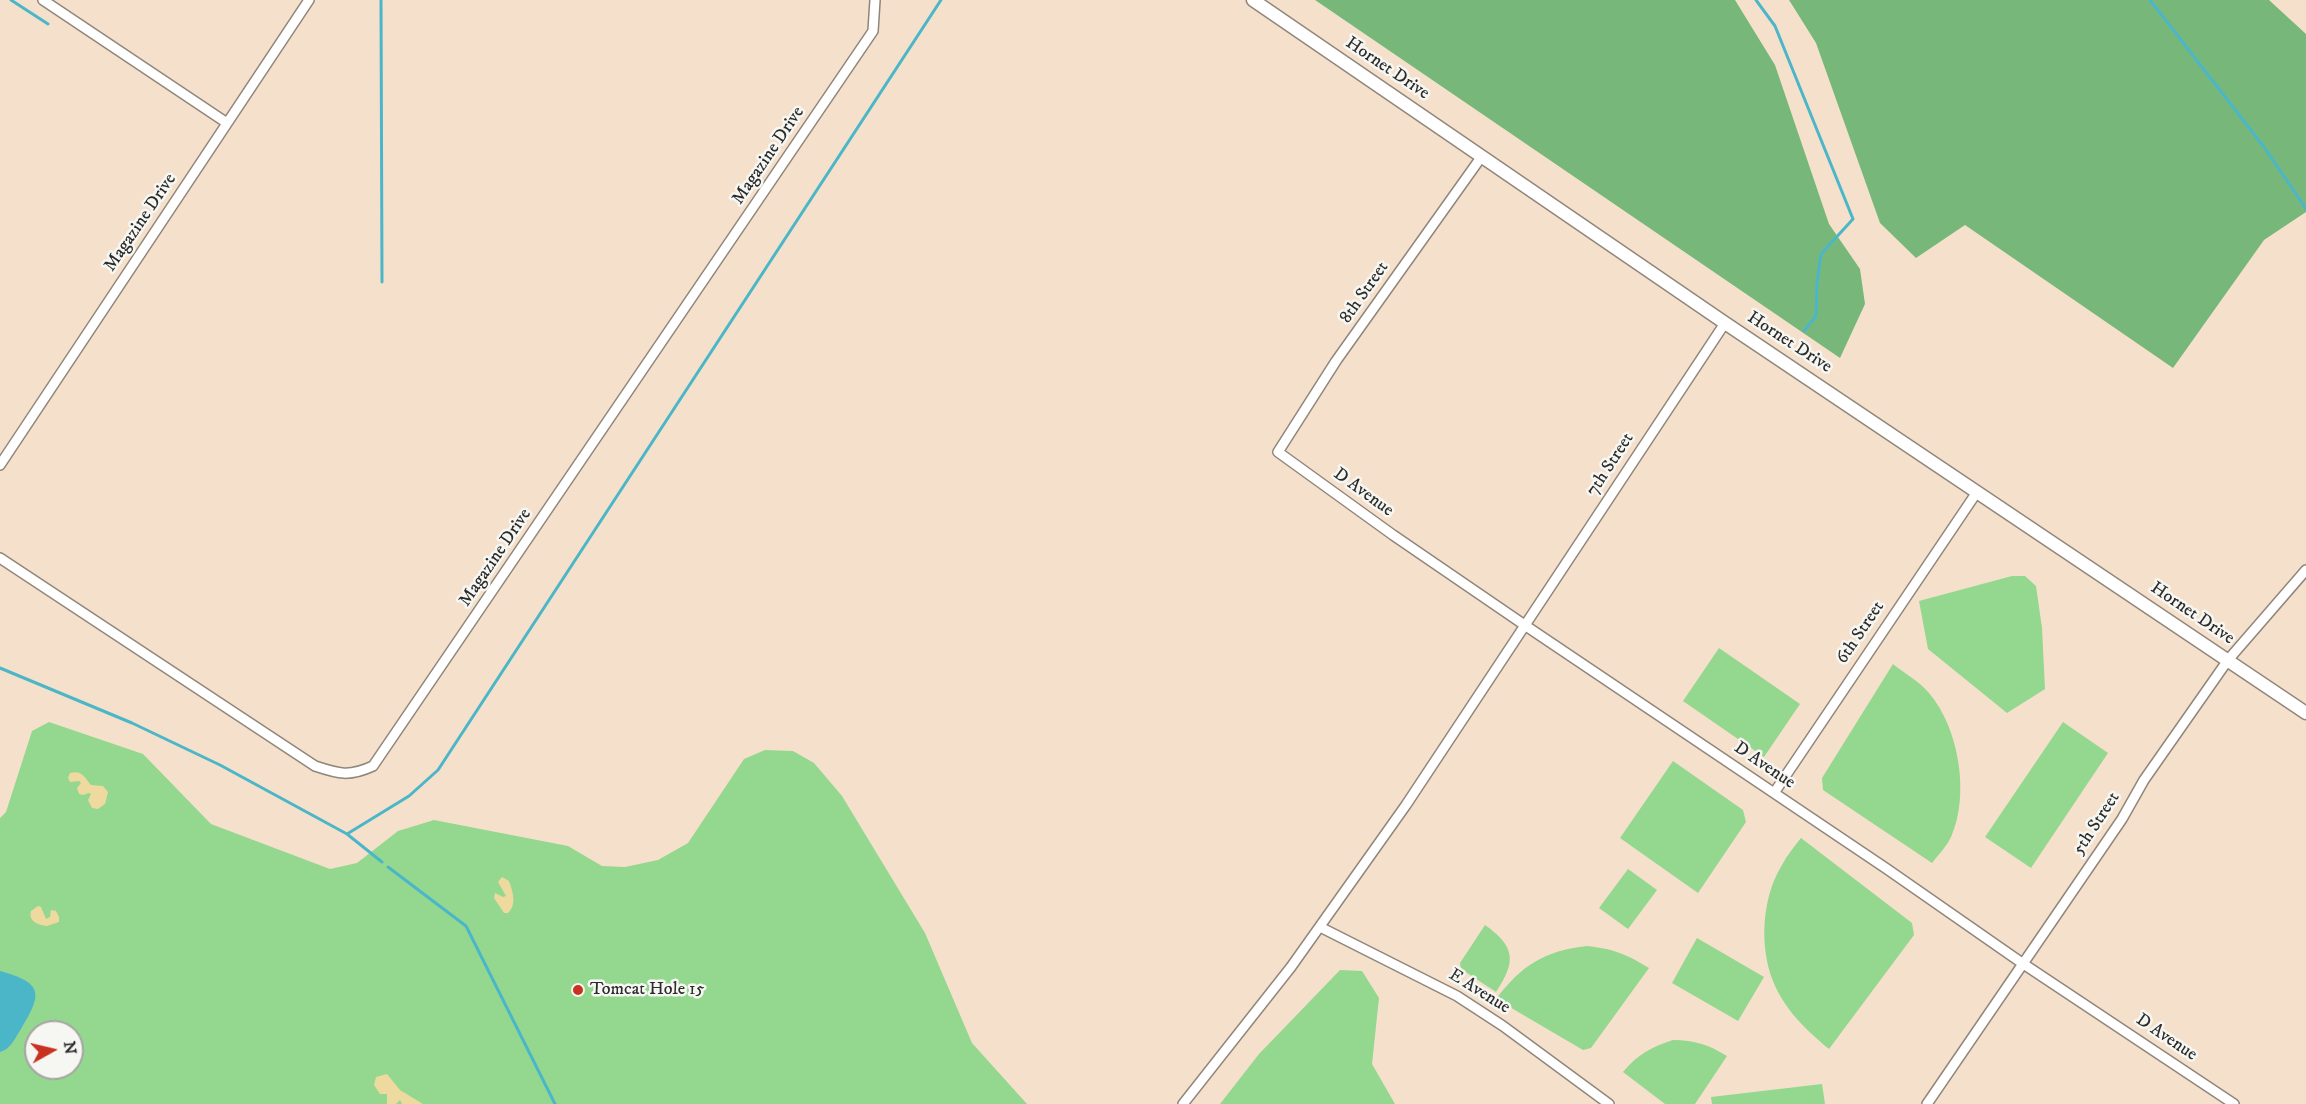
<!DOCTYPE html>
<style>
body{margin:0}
#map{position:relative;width:2306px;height:1104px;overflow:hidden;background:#f5e1cb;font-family:"IM FELL DW Pica",serif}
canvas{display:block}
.north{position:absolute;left:24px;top:1020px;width:60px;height:60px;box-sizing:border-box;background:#f6f6f2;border:2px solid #a5a5a2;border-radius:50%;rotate:82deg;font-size:16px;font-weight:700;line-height:24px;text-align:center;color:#2b2b2b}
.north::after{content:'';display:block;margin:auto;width:21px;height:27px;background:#c8321e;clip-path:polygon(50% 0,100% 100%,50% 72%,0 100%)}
</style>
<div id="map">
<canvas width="2306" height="1104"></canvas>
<div class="north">N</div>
</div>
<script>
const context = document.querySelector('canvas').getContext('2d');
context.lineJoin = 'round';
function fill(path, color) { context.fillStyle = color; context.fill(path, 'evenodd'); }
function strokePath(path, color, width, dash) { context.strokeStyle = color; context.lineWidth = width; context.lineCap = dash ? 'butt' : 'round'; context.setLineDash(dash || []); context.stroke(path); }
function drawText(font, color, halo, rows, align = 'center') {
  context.font = font + ' "IM FELL DW Pica",serif'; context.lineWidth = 5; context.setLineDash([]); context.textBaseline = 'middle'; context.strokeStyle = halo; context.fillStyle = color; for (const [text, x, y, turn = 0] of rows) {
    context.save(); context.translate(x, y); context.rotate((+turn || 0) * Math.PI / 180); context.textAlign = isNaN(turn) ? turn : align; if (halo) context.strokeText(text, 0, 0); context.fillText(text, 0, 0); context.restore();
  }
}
fill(new Path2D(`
 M 2012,576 L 2025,576 L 2036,586 L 2042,628 L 2045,689 L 2007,713 L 1928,649 L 1919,601 Z
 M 1719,648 L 1800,704 L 1764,757 L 1683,701 Z
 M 1893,664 C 1904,673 1920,682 1929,693 C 1959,728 1970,795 1951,837 C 1947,846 1938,855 1932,863 L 1823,790 L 1822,778 Z
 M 49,722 L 143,754 L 211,824 L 330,869 L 357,863 L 398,831 L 434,820 L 568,846 L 602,866 L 625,867 L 658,860 L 688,843 L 744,759 L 765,750 L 793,751 L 814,763 L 842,796 L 925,933 L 972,1043 L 1027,1104 L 0,1104 L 0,818 L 6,812 L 32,731 ZM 36,1032 L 72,1032 L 72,1068 L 36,1068 Z
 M 2063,722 L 2108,753 L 2031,868 L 1985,837 Z
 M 1673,761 L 1743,810 L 1746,822 L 1698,893 L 1620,838 Z
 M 1801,838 L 1912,923 L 1914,935 L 1829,1049 C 1806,1030 1784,1009 1773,981 C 1759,946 1762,897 1782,865 C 1787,855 1794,847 1801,838 Z
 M 1628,869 L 1657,890 L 1628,929 L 1599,908 Z
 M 1485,925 C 1516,947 1516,962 1496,992 L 1461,969 L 1460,963 Z
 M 1697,938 L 1764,977 L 1738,1021 L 1672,983 Z
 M 1587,946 C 1614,949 1626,954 1649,968 L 1591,1048 L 1583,1050 L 1496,999 C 1522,965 1544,951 1587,946 Z
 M 1340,970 L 1362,971 L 1379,998 L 1372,1064 L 1395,1104 L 1220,1104 L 1259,1054 Z
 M 1673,1040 C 1695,1040 1709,1045 1727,1056 L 1695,1104 L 1665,1104 L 1623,1072 C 1637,1055 1651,1047 1673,1040 Z
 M 1822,1084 L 1825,1104 L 1712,1104 L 1711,1097 Z`), '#94d78f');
fill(new Path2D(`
 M 1315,0 L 1735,0 L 1775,65 L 1829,224 L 1860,269 L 1865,304 L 1840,358 Z
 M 1789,0 L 2269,0 L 2306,34 L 2306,212 L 2264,240 L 2173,368 L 1965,225 L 1916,258 L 1880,223 L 1816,43 Z`), '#77b87a');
fill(new Path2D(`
 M 70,773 C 82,770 84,777 91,785 L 103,786 L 108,792 L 105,804 L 98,809 L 92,808 L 88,800 L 91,794 L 89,793 L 83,795 L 79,794 L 77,788 L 81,783 L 79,781 L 70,782 L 68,778 Z
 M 502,877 L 509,881 C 513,892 517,905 508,913 L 504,913 L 494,898 L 495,893 L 503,897 L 506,896 L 498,882 Z
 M 38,906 L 41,907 L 46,919 L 50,917 L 51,910 L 56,911 L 59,917 L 59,922 L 47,926 C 38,925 28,921 31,911 Z
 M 387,1074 L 400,1090 L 423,1104 L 402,1104 L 400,1100 L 396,1104 L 387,1104 L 387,1094 L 380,1094 L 374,1085 L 376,1077 Z`), '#eeda9e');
fill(new Path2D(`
 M 0,971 C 43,983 43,993 21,1029 C 15,1038 11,1049 0,1052 Z`), '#4cb6c9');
strokePath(new Path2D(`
 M 11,0 L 48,24
 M 381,0 L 382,282
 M 1756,0 L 1775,26 L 1853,219 L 1821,254 L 1817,283 L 1816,316 L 1804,331
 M 2150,0 L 2264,147 L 2306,209
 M 0,668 L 132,723 L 220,765 L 347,834 L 382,862
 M 347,834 L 409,796 L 438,770 L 941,0
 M 388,867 L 466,926 L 555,1104`), '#4cb6c9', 3);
const minor = new Path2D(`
 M 43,0 L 227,123
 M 1482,156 L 1336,361 L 1278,452 L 1393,535 L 1526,626 L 1887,869 L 2022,963 L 2234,1104
 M 0,465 L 309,0
 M 0,558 L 315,766 C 339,774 349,777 373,766 L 873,31 L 875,0
 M 1774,793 L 1977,492
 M 1320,927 L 1457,996 L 1503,1026 L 1609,1104
 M 1183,1104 L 1291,967 L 1406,805 L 1725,323
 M 1927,1104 L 2122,819 L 2144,780 L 2228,660 L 2306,570`);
const secondary = new Path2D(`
 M 1253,0 L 1725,323 L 2306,713`);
strokePath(minor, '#90867b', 12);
strokePath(secondary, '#90867b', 15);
strokePath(minor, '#fff', 9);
strokePath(secondary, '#fff', 12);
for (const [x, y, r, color] of [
 [578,990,6,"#c8321e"]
]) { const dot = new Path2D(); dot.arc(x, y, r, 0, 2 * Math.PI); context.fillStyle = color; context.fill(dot); strokePath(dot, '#f6f6f2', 2); }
drawText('18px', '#2b2b2b', '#f6f6f2', [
 ["Hornet Drive",1387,69,34],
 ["Magazine Drive",769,156,-56],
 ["Magazine Drive",141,223,-56],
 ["8th Street",1365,293,-55],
 ["Hornet Drive",1789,343,33],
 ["7th Street",1611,465,-57],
 ["D Avenue",1363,493,36],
 ["Magazine Drive",496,558,-56],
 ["Hornet Drive",2192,614,34],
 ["6th Street",1861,633,-56],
 ["D Avenue",1764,766,34],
 ["5th Street",2097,824,-57],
 ["E Avenue",1479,992,32],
 ["D Avenue",2166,1038,34]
]);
drawText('18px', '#2b2b2b', '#f6f6f2', [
 ["Tomcat Hole 15",590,990]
], 'left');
</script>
